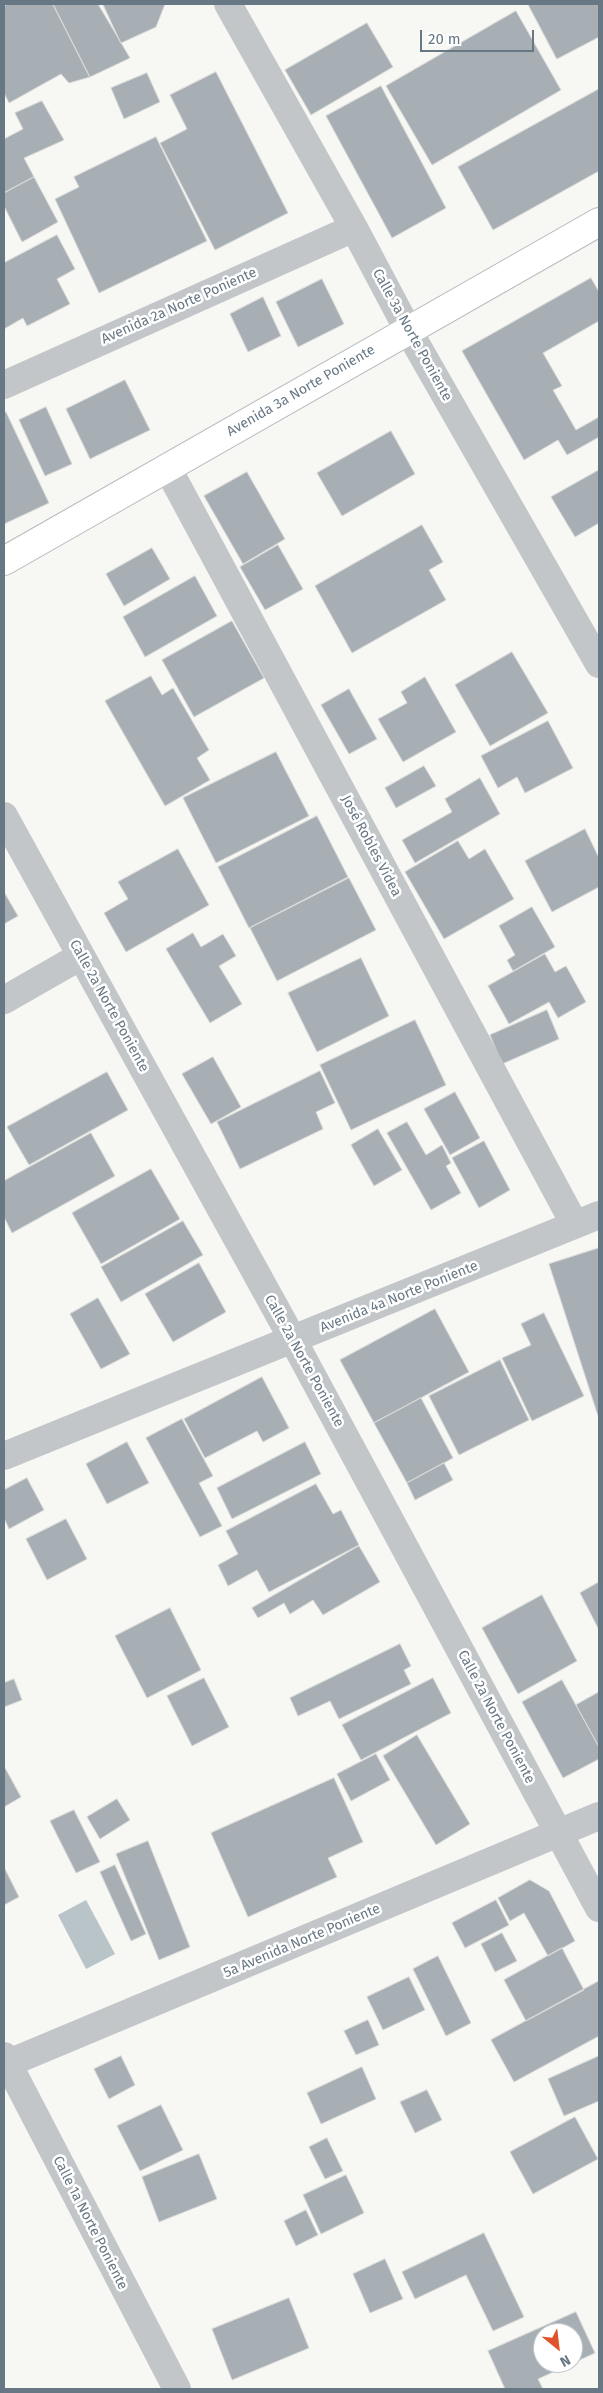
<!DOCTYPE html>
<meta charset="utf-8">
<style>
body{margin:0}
#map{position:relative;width:603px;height:2393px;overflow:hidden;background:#f7f7f4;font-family:"Fira Sans",sans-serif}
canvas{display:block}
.frame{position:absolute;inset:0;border:5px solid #677784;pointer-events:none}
.north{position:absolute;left:533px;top:2323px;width:50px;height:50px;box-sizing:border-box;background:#fff;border:1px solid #c2c9ce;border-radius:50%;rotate:151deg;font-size:14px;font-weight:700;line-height:20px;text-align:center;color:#677784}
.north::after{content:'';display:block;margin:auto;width:18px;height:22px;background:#df542c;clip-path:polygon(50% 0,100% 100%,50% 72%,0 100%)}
.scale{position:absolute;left:420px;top:30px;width:114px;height:22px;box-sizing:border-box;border:2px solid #677784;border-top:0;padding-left:6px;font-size:15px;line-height:18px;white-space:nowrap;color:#677784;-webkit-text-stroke:4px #fff;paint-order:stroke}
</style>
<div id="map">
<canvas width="603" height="2393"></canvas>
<div class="frame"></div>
<div class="north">N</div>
<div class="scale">20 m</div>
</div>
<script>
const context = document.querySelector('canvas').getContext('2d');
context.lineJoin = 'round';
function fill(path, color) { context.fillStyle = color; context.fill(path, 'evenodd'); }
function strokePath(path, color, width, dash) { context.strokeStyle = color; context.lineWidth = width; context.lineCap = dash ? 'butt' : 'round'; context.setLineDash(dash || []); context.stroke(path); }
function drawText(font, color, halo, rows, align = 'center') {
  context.font = font + ' "Fira Sans",sans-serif'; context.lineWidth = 5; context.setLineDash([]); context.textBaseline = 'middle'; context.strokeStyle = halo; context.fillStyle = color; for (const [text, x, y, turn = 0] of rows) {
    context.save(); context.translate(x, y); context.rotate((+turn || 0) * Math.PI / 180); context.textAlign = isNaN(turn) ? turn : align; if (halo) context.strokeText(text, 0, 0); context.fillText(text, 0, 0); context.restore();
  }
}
fill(new Path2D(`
 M 86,1900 L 115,1954 L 86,1969 L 58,1915 Z`), '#b9c4c8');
const building = new Path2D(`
 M 9,4 L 53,4 L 90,77 L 69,83 L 61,74 L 9,103 L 4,93 L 4,6 Z
 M 53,4 L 98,4 L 130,58 L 90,77 Z
 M 103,4 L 165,4 L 156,27 L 121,43 Z
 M 528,4 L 599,4 L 599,37 L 557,59 Z
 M 516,11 L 561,90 L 432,165 L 386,86 Z
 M 367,23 L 393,67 L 311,115 L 285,70 Z
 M 216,72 L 288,213 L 215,250 L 160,143 L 187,129 L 170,95 Z
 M 147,73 L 160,102 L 124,119 L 111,88 Z
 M 381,86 L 446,208 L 392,238 L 326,116 Z
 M 599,89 L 599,171 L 493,230 L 458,167 Z
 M 42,101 L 64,140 L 24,158 L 34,177 L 4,193 L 4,139 L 23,129 L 15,113 Z
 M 156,137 L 207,241 L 99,293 L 55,199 L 79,187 L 74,177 Z
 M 34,177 L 58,222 L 22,242 L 4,206 L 4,193 Z
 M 57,235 L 75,269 L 57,279 L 70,304 L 27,326 L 23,318 L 4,329 L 4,263 Z
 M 591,278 L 599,292 L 599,321 L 543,353 L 562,386 L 553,390 L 576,430 L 599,417 L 599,437 L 567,455 L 558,440 L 524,460 L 462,351 Z
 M 322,279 L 344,324 L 298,347 L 276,302 Z
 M 263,297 L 281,336 L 248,352 L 230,314 Z
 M 125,380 L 150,430 L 90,459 L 66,409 Z
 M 46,407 L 72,464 L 45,476 L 19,420 Z
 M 6,412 L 49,503 L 4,524 L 4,413 Z
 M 391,431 L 415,474 L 342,516 L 317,473 Z
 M 599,470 L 599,523 L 575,537 L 551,497 Z
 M 247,472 L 285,539 L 243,564 L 204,496 Z
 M 422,525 L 443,562 L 429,570 L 446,600 L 352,653 L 315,586 Z
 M 278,545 L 303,589 L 265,610 L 240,567 Z
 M 152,548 L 170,579 L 124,606 L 106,574 Z
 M 195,576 L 217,616 L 145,657 L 123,617 Z
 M 232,621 L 264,678 L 194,717 L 162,660 Z
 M 512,652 L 548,713 L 490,746 L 455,685 Z
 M 151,676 L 162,695 L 173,688 L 209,750 L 197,758 L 210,780 L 165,806 L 105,701 Z
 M 425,677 L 456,732 L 403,762 L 378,719 L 407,703 L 401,692 Z
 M 349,689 L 377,739 L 349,754 L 321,705 Z
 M 548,721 L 573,768 L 525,793 L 517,777 L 498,788 L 481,756 Z
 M 276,752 L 309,816 L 216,863 L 183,798 Z
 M 424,766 L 436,786 L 396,808 L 385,788 Z
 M 480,778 L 500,814 L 415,863 L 402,840 L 452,812 L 445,799 Z
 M 317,816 L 348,877 L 249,928 L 218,867 Z
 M 585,829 L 599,858 L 599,887 L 552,912 L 525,861 Z
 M 458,841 L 469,859 L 485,849 L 514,899 L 444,939 L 405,872 Z
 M 178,849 L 209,905 L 126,952 L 104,913 L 128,899 L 118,882 Z
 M 349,878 L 376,930 L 277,981 L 250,928 Z
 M 4,892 L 18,916 L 4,924 Z
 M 532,907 L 555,947 L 513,971 L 507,960 L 515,955 L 499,926 Z
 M 193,933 L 201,947 L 223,934 L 236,956 L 219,966 L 242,1004 L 210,1023 L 166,949 Z
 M 545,954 L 555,972 L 566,966 L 586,1002 L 558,1018 L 549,1002 L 509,1024 L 488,986 Z
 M 361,958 L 389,1016 L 317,1052 L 288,993 Z
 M 547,1010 L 559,1039 L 502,1064 L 490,1035 Z
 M 415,1020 L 446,1085 L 351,1130 L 320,1065 Z
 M 213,1057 L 241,1107 L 211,1124 L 182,1074 Z
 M 320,1071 L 335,1103 L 316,1112 L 323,1129 L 240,1169 L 217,1122 Z
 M 107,1072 L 128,1110 L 29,1165 L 7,1127 Z
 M 455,1092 L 480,1138 L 450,1155 L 424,1109 Z
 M 407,1122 L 426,1155 L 442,1145 L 451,1163 L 446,1166 L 461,1193 L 431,1210 L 387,1133 Z
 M 378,1129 L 402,1170 L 374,1186 L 351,1145 Z
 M 91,1133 L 115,1176 L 12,1233 L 4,1217 L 4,1181 Z
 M 484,1141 L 510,1190 L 479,1208 L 452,1158 Z
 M 151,1169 L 180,1219 L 101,1264 L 72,1213 Z
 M 183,1221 L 203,1255 L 121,1302 L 101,1267 Z
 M 599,1248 L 599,1419 L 549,1264 Z
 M 199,1263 L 226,1312 L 173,1342 L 145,1294 Z
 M 98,1298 L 130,1354 L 101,1369 L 70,1314 Z
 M 435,1309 L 469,1372 L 374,1423 L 340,1360 Z
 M 544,1313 L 584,1396 L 532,1421 L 502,1358 L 531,1345 L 521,1324 Z
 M 500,1360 L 529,1420 L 459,1455 L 429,1396 Z
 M 262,1377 L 289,1428 L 263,1442 L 257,1431 L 205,1458 L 184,1419 Z
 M 421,1398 L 453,1458 L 407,1483 L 374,1423 Z
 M 182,1419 L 213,1476 L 199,1483 L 222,1526 L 200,1537 L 146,1438 Z
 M 127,1442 L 149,1483 L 107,1504 L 86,1464 Z
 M 305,1442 L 321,1474 L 232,1519 L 217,1488 Z
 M 444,1463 L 453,1480 L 415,1500 L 407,1483 Z
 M 27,1478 L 44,1510 L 9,1529 L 4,1518 L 4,1490 Z
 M 316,1484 L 333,1514 L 341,1510 L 359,1545 L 269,1592 L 257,1570 L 228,1586 L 218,1565 L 238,1554 L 226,1531 Z
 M 66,1519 L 87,1559 L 47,1580 L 26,1539 Z
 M 359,1546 L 380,1582 L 323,1615 L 313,1600 L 290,1614 L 284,1603 L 258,1618 L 252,1608 Z
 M 599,1582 L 599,1630 L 580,1593 Z
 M 542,1595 L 577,1661 L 518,1694 L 482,1628 Z
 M 170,1608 L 201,1670 L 147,1698 L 115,1636 Z
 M 400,1644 L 411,1666 L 404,1670 L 411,1684 L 339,1719 L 330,1701 L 298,1716 L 290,1698 Z
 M 204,1678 L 229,1727 L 192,1746 L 167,1696 Z
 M 433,1678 L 451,1713 L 361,1760 L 342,1725 Z
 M 14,1679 L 22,1700 L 4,1707 L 4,1683 Z
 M 562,1680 L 599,1747 L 599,1759 L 563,1778 L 522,1702 Z
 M 599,1692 L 599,1747 L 576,1705 Z
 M 417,1735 L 470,1824 L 436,1845 L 383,1756 Z
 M 376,1754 L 390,1780 L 351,1801 L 337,1774 Z
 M 4,1766 L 21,1797 L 4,1807 Z
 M 334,1778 L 363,1842 L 328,1858 L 337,1877 L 248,1917 L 211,1833 Z
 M 117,1799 L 130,1820 L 100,1839 L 87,1817 Z
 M 74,1810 L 100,1862 L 76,1873 L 50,1821 Z
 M 148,1841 L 190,1947 L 159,1960 L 116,1854 Z
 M 115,1865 L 146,1934 L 131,1941 L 100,1872 Z
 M 4,1867 L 19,1897 L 4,1905 Z
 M 530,1880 L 549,1891 L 575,1941 L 548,1956 L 524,1913 L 510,1921 L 498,1898 Z
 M 496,1900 L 509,1925 L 465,1948 L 452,1923 Z
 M 502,1933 L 517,1961 L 495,1972 L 481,1944 Z
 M 562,1948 L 584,1990 L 526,2021 L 504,1980 Z
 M 438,1956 L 471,2023 L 446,2036 L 413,1969 Z
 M 409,1977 L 425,2010 L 383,2030 L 367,1997 Z
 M 599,1981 L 599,2036 L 514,2082 L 491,2040 Z
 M 368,2020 L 379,2045 L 356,2055 L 344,2031 Z
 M 121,2056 L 135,2085 L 109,2099 L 94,2069 Z
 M 599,2056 L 599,2101 L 564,2116 L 548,2079 Z
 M 362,2067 L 376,2099 L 321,2124 L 307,2093 Z
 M 427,2090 L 442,2120 L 415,2133 L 400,2102 Z
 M 161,2105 L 183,2150 L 140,2171 L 117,2126 Z
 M 575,2117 L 598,2159 L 533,2194 L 510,2152 Z
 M 327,2138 L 343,2171 L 325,2179 L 309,2147 Z
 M 199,2154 L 217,2199 L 159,2222 L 142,2177 Z
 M 346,2175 L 364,2213 L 321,2234 L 303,2195 Z
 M 306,2210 L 318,2235 L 296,2246 L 284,2221 Z
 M 484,2233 L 524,2317 L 493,2331 L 466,2275 L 415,2299 L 402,2272 Z
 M 385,2259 L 403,2299 L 370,2313 L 353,2274 Z
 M 289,2298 L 309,2348 L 232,2380 L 212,2329 Z
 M 576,2312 L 595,2353 L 538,2379 L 543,2389 L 505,2389 L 488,2351 ZM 543,2333 L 573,2333 L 573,2363 L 543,2363 Z`);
fill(building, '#a7afb5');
strokePath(building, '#d8d8d6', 1);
const major = new Path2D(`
 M 4,561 L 599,222`);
strokePath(major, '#b5babd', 30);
strokePath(new Path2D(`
 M 228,4 L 354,228 L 408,330 L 599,664
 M 4,385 L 354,228
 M 167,467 L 575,1225
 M 4,816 L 293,1340 L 599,1908
 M 4,1000 L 81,956
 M 4,1456 L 599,1215
 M 4,2056 L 177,2389
 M 4,2065 L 599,1816`), '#c2c6c9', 28);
strokePath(major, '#fff', 28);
drawText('14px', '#677784', '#fff', [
 ["Avenida 2a Norte Poniente",179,306,-24],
 ["Calle 3a Norte Poniente",412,335,61],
 ["Avenida 3a Norte Poniente",301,391,-30],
 ["José Robles Videa",371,846,62],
 ["Calle 2a Norte Poniente",109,1006,61],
 ["Avenida 4a Norte Poniente",399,1297,-22],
 ["Calle 2a Norte Poniente",304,1361,61],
 ["Calle 2a Norte Poniente",496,1717,62],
 ["5a Avenida Norte Poniente",302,1941,-23],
 ["Calle 1a Norte Poniente",90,2223,63]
]);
</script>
